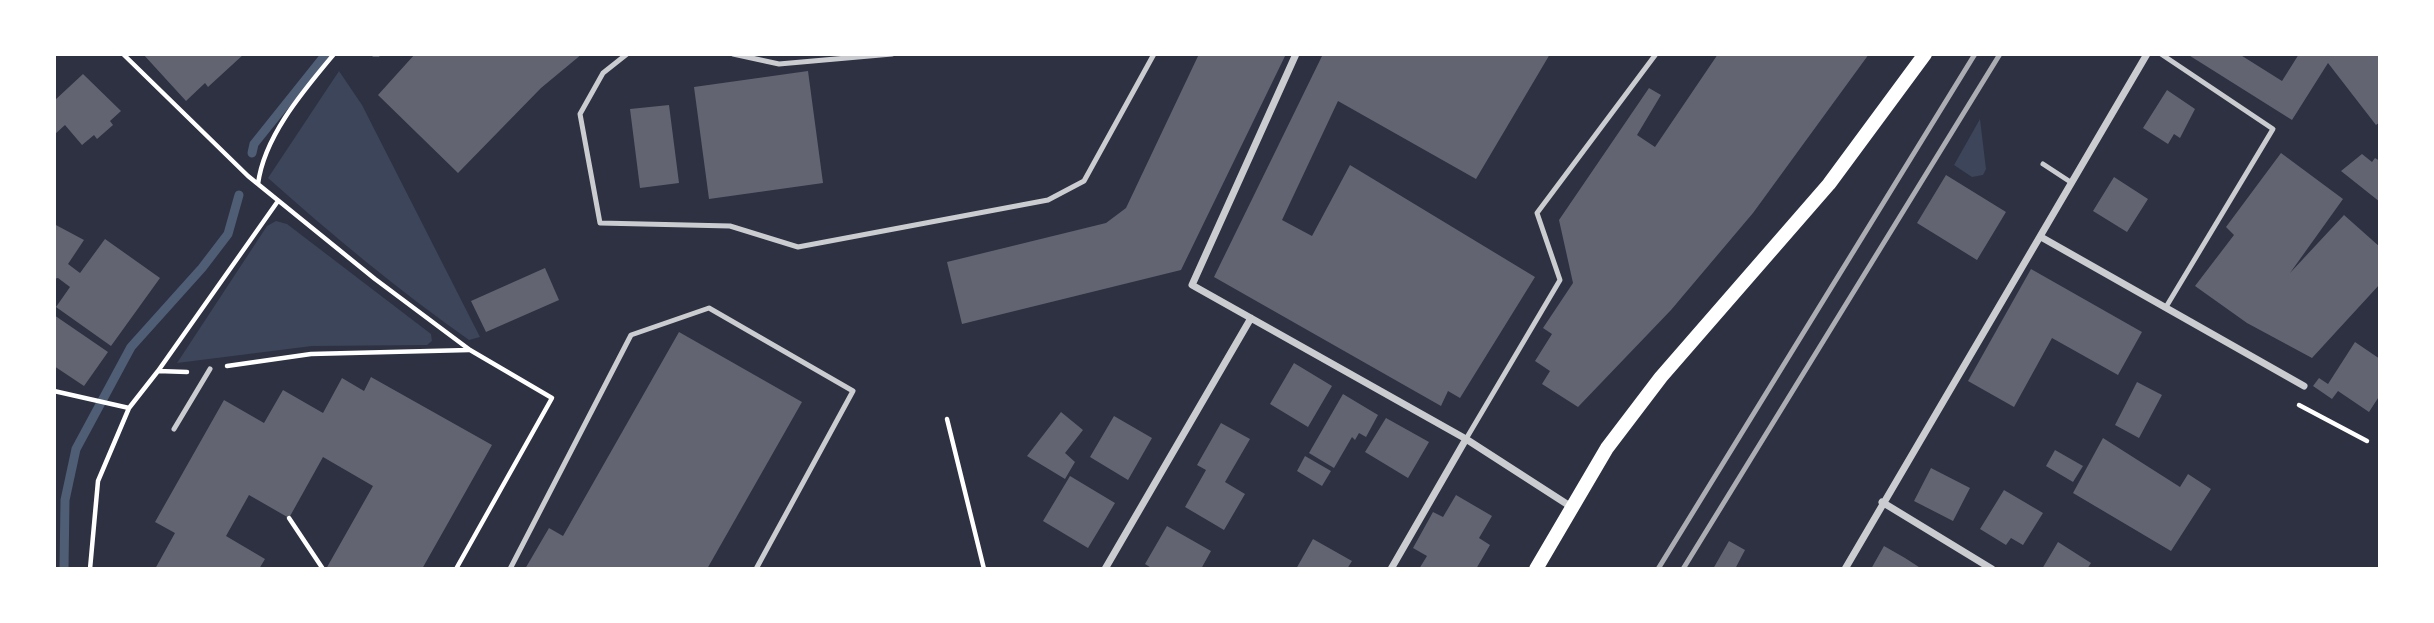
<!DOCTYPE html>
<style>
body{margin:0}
#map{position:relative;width:2434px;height:623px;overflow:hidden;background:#2d3142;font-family:Figtree,sans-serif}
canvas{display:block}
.frame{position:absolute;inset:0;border:56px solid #fff;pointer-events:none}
</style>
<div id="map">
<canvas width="2434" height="623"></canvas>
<div class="frame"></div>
</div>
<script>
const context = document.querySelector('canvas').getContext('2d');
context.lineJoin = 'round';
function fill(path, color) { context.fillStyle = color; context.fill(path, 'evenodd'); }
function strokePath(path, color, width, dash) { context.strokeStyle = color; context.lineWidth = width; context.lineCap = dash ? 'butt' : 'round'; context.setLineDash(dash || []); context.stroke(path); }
fill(new Path2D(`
 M 339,71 L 362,105 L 480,337 L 469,340 C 398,290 333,236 268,178 Z
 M 1980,119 L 1986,169 L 1983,175 L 1972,177 L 1954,165 Z
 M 276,221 L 287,224 L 431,334 L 432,341 L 427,345 L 312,346 L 177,363 L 267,226 Z`), '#3c4559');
strokePath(new Path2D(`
 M 252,153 L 254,144 L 326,54
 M 64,569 L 65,500 L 76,449 L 131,347 L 202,268 L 228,234 L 239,195`), '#4f5d75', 9);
fill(new Path2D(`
 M 143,54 L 244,54 L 208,87 L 205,83 L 186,101 Z
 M 415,54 L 582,54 L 541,88 L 458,173 L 378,95 Z
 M 1199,54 L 1286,54 L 1181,270 L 962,324 L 947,262 L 1106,223 L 1126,208 Z
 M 1323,54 L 1550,54 L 1476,179 L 1338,101 L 1282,220 L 1312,236 L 1350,165 L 1535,277 L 1460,398 L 1448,391 L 1441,406 L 1214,277 Z
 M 1718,54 L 1869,54 L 1753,213 L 1671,310 L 1578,407 L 1542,384 L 1550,371 L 1535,361 L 1552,334 L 1543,328 L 1573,283 L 1559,220 L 1649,88 L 1661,95 L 1637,135 L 1655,147 Z
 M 2187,54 L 2239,54 L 2282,81 L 2299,54 L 2380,54 L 2380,122 L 2376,125 L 2328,63 L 2292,120 Z
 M 808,71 L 823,183 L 709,199 L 694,87 Z
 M 83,74 L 121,111 L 110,121 L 113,125 L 97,139 L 94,135 L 82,145 L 65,125 L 54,135 L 54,101 Z
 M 2167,90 L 2195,109 L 2180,138 L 2174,134 L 2168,144 L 2143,128 Z
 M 669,105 L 679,183 L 640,188 L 630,109 Z
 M 2281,153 L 2343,199 L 2290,273 L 2344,215 L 2380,247 L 2380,284 L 2312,358 L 2247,323 L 2195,286 L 2234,235 L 2226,227 Z
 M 2362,154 L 2372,162 L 2375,158 L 2380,161 L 2380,202 L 2341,171 Z
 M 1946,175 L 2006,212 L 1977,260 L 1917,223 Z
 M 2114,177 L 2148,199 L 2127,232 L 2093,211 Z
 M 54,224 L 84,240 L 68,264 L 80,273 L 105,239 L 160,278 L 111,346 L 56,307 L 70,287 L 58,278 L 54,279 Z
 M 545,268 L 559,300 L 486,332 L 471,301 Z
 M 2031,269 L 2142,332 L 2118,375 L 2052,338 L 2014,407 L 1968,381 Z
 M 54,315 L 108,352 L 84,386 L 54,366 Z
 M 679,332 L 802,402 L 707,569 L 525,569 L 549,528 L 563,536 Z
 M 2355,342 L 2380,359 L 2380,395 L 2369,412 L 2338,391 L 2332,399 L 2313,386 L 2319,378 L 2328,384 Z
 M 1294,363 L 1332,386 L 1308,427 L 1270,404 Z
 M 371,377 L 492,445 L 422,569 L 326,569 L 373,486 L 323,457 L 289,518 L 249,495 L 226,536 L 265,559 L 259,569 L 155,569 L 175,533 L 155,522 L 224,400 L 264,423 L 283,390 L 323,413 L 342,378 L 364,391 Z
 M 2137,382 L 2162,395 L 2139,438 L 2115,425 Z
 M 1343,394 L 1378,415 L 1366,437 L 1359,433 L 1355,440 L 1352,437 L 1334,468 L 1309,453 Z
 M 1061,412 L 1083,430 L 1065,453 L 1075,462 L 1065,479 L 1027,456 Z
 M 1114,416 L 1152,438 L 1128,480 L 1090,457 Z
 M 1386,418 L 1429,442 L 1408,478 L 1365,452 Z
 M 1221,423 L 1250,439 L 1225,482 L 1245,494 L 1224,530 L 1185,507 L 1206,470 L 1197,465 Z
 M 2103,438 L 2180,487 L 2188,474 L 2211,489 L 2171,551 L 2073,493 Z
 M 2055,450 L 2083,466 L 2073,482 L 2046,466 Z
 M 1305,456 L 1331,471 L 1322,486 L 1297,471 Z
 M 1931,468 L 1970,488 L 1953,521 L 1914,501 Z
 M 1070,476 L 1115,503 L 1088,548 L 1043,521 Z
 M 2004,490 L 2043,513 L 2023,545 L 2011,538 L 2006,545 L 1980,529 Z
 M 1456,495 L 1492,516 L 1479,538 L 1490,545 L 1476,569 L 1419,569 L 1427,556 L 1413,548 L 1433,512 L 1443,517 Z
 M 1167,526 L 1211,551 L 1201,569 L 1153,569 L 1145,564 Z
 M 1313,539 L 1352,561 L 1347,569 L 1296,569 Z
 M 1729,541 L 1745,550 L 1735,569 L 1713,569 Z
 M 2058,542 L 2091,563 L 2087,569 L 2042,569 Z
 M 1884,546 L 1905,558 L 1922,569 L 1871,569 Z`), '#626471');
strokePath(new Path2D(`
 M 123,54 L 248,176 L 375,279 L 470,350 L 552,398 L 456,569
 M 373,54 L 379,54
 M 258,184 C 264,136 304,90 334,54
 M 227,366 L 311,354 L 469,350
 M 158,371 L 278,201
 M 54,391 L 129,408 L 158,371 L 187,372
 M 2299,405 L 2367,441
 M 947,419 L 984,569
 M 289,518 L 323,569
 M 90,569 L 98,481 L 129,408`), '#fff', 4.5);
strokePath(new Path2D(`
 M 627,54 L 603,73 L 580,114 L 600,223 L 730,226 L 798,247 L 1048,200 L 1084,181 L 1154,54
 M 733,54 L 779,64 L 892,54
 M 2161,54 L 2273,129 L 2166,307
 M 2043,164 L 2072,183
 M 174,429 L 210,369
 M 1466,439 L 1560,280 L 1537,213 L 1656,54
 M 510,569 L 631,335 L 709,308 L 853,391 L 756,569`), '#caccd0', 5);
strokePath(new Path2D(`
 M 1296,54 L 1192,285 L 1466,439 L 1573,508
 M 2041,237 L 2304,386
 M 1882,502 L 1992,569
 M 1105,569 L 1251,318
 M 1391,569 L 1466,439
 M 1845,569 L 2147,54`), '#caccd0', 7);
strokePath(new Path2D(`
 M 1536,569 L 1607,448 L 1661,377 L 1829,184 L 1925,54`), '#fff', 14);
strokePath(new Path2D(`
 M 1658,569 L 1975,54
 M 1683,569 L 2000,54`), '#abadb3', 5);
</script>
